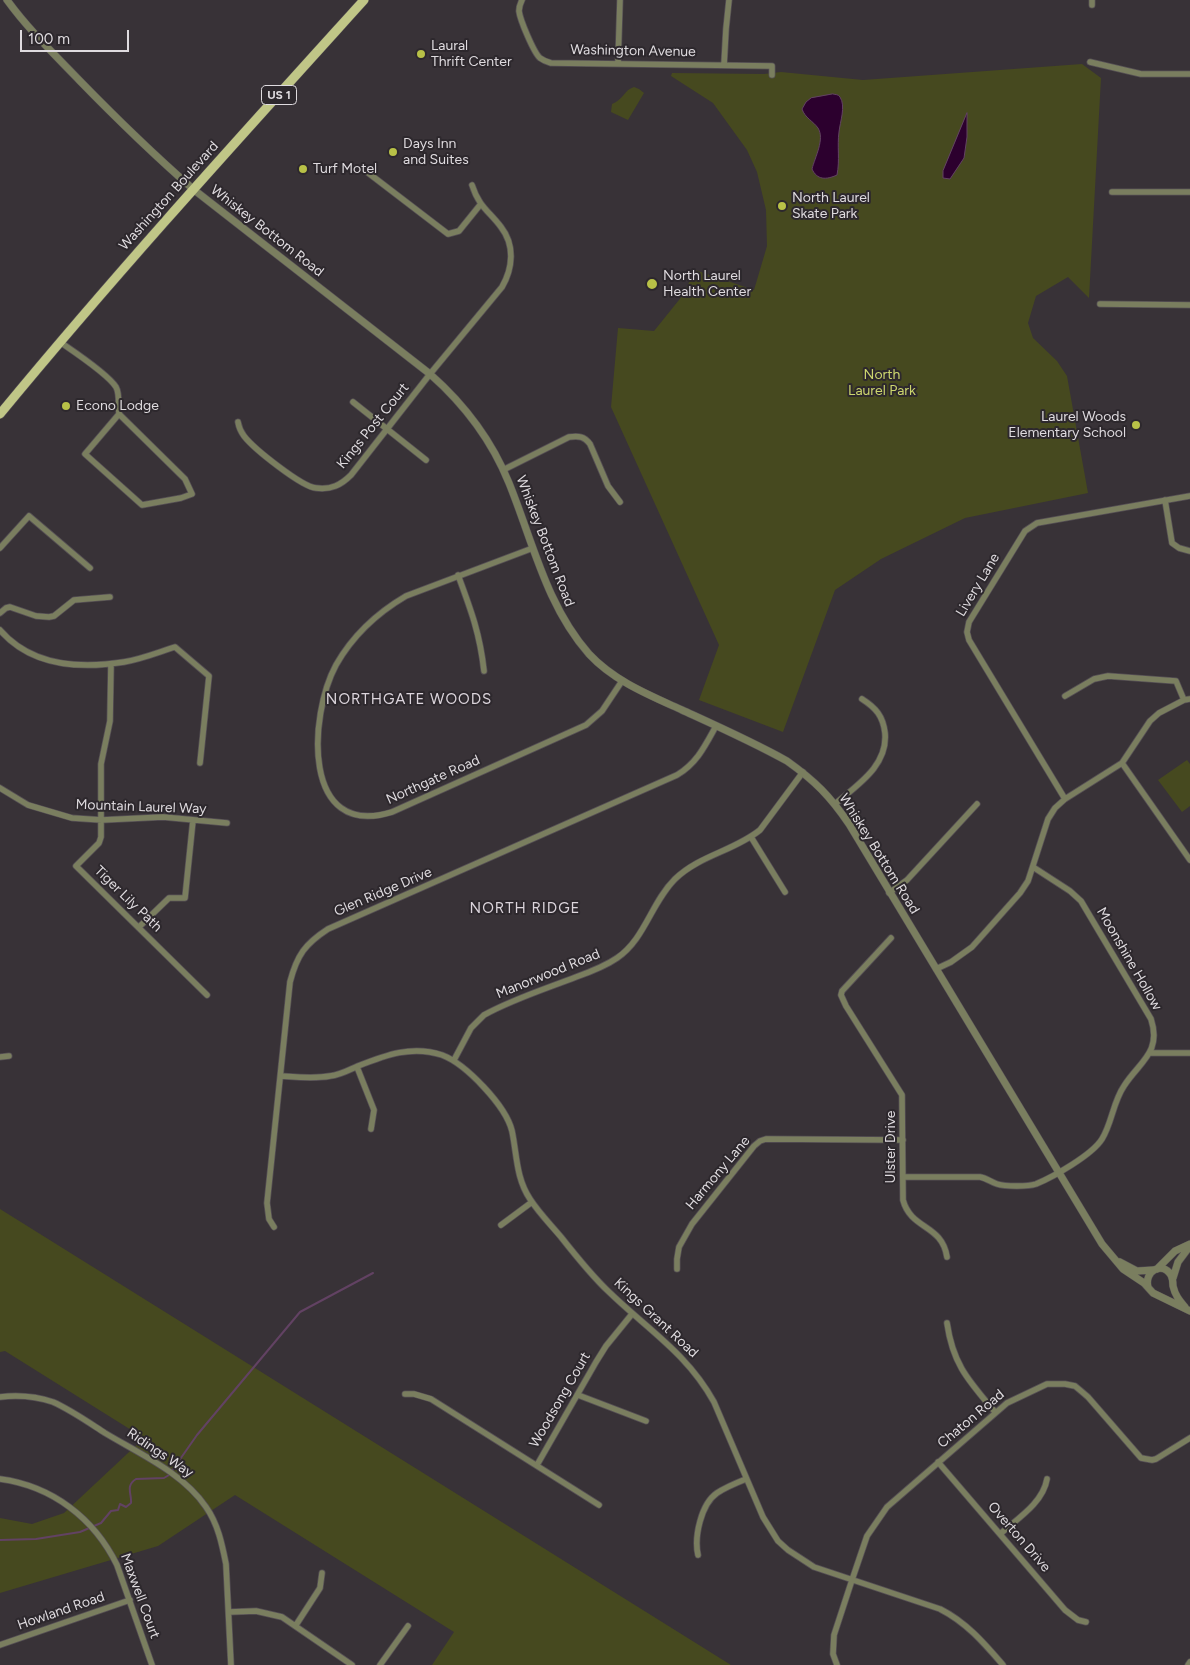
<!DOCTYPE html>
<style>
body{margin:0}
#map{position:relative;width:1190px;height:1665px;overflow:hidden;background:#383237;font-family:Figtree,sans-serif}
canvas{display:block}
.scale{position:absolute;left:20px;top:30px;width:109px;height:22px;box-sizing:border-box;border:2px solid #dfdbdf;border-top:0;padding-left:6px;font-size:15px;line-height:18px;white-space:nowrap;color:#dfdbdf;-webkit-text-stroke:4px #2d282d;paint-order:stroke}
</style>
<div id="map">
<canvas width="1190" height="1665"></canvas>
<div class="scale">100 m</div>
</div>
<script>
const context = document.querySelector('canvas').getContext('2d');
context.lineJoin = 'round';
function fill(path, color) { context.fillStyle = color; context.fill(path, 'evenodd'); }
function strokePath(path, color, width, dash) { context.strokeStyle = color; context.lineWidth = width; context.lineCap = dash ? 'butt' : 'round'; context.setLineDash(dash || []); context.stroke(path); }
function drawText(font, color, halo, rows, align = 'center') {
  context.font = font + ' Figtree,sans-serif'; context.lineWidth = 4; context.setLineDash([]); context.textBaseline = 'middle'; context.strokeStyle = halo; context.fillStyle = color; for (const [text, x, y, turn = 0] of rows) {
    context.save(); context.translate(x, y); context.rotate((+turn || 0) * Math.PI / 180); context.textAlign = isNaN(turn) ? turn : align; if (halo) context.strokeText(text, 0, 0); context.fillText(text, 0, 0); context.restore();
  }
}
fill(new Path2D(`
 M 1082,64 L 1101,78 L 1089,298 L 1068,277 L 1036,296 L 1028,323 L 1033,338 L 1057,361 L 1067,376 L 1088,493 L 965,518 L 881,559 L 835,590 L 783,732 L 699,700 L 719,645 L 611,407 L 618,328 L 654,331 L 683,295 L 695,270 L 754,290 L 767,246 L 766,210 L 757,172 L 747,150 L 713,103 L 671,76 L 672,73 L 764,74 L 781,72 L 863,80 Z
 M 634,87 L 639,89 L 644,93 L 628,120 L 611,112 L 612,104 C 623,100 624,90 634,87 Z
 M 1187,760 L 1190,764 L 1190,806 L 1182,812 L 1158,780 Z
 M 0,1209 L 731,1665 L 432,1665 L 454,1632 L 235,1495 L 158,1546 L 0,1593 L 0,1518 L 32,1524 L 64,1513 L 144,1438 L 5,1351 L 0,1352 Z`), '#46491f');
const water = new Path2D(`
 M 833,94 C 836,95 838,94 840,97 C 846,106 840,122 839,132 C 837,146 840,160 837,175 C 826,180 817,180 812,169 C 815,157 825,139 818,128 C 813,121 805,118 802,109 L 806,102 L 811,98 Z
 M 967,113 L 967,137 L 964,158 L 950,179 L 943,178 L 943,171 Z`);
fill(water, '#2c002e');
strokePath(water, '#624263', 1);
strokePath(new Path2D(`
 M 0,1540 L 36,1539 L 80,1532 L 101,1523 L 111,1511 L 118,1510 L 120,1504 L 126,1507 L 131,1503 C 132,1494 125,1486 136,1479 L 164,1478 L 169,1475 L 197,1435 L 300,1312 L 373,1273`), '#624263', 2);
const minor = new Path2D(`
 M 522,0 C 520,4 519,7 519,11 C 520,20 534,53 540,58 C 544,61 547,62 551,63 L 772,66 L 772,75
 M 1092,5 L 1092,0
 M 1090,62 L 1141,74 L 1190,74
 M 618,63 L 620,0
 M 724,65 L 726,29 L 729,0
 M 367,172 L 448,234 L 459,231 L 480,205
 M 1112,192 L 1190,192
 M 1100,304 L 1190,305
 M 60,342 C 73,351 108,374 116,387 C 120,394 118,405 119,414 L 185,479 L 192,494 L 181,498 L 142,505 L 85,454 L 119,414
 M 353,402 L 426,460
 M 238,422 C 239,428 241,432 244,436 C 254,449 302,487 316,488 C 331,490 341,485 351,475 L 430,374 L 502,287 C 513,268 515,245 501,227 C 489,211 479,207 472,185
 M 503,470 L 569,437 C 579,436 584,436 590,444 L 608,486 L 620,502
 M 1165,500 L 1172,543 L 1179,548 L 1190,551
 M 0,548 L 29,516 L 90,568
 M 533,548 L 406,596 C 377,613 353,635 336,665 C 309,715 301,840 392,812 L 586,725 L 602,711 L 622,681
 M 458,575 C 471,610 480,634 484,671
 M 0,613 L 6,608 L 10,607 L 36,616 L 49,617 L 54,616 L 74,600 L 110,597
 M 0,630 C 31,666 80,669 124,662 C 142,659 159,652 175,647 L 209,676 L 200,763
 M 111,664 L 110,721 L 101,764 L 101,837 L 99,843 L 76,866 L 207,995
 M 1065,696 L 1094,679 L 1108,676 L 1176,681 L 1184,700
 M 1122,763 L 1190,860
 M 0,788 L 28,805 L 72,818 L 102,820 L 163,817 L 227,823
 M 1065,799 L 969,640 L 967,632 L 969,622 L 1025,531 L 1037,523 L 1190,496
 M 835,804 C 857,785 888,766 885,733 C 883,716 876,708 862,699
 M 751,837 L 785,892
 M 889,893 L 907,880 L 977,804
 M 139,927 L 169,898 L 185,898 L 193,820
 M 891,938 L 842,991 L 841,995 L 846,1006 L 902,1095 L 903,1200 C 911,1230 942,1224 947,1257
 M 936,969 L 951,962 L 972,947 L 1020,893 L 1028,881 L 1048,819 L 1055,808 L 1065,799 L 1122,763 L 1150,721 L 1159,713 L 1184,700 L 1190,699
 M 1151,1053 L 1190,1053
 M 0,1057 L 9,1056
 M 454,1060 L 471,1028 L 484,1015 C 513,999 545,989 576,977 C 590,972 604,967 617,958 C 645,939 651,903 675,879 C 700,855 734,851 760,830 L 803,772
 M 357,1067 L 374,1110 L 371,1129
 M 281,1076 C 297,1077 314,1079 330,1076 C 340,1075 349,1070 358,1066 C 386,1055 412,1045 442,1055 C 466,1064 506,1106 512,1131 C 517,1155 516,1178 530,1199 C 539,1213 551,1225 561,1237 C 576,1256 591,1275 608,1291 C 647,1329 687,1353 714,1402 L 763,1517 L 778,1541 L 788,1550 L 814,1567 L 940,1609 C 966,1622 984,1643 1003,1665
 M 903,1177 L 980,1177 C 986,1178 991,1182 997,1184 C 1003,1186 1011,1186 1017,1186 C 1023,1186 1030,1186 1036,1184 C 1053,1177 1092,1155 1102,1139 C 1112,1123 1113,1102 1124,1086 C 1139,1062 1162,1053 1151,1019 L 1081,901 L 1070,891 L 1033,867
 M 501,1225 L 532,1202
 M 274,1227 L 269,1219 L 267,1203 L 290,982 C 297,955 305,944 328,929 L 677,775 C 697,763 705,746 716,726
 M 677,1269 L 677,1259 L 679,1247 L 692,1224 L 754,1146 L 760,1141 L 766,1139 L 903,1140
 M 947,1323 C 953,1365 969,1381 995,1412
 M 405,1394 L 414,1394 L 431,1399 L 599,1505
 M 578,1395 L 646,1421
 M 0,1397 C 18,1395 35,1396 53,1402 C 71,1410 88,1422 105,1433 C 140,1454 183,1473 206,1507 C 218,1524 222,1544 226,1564 L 231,1665
 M 938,1462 L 1065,1610 L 1078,1620 L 1086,1622
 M 537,1465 L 596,1362 L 606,1346 L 632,1314
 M 0,1479 C 52,1486 94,1518 117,1565 L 152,1665
 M 1000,1534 C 1017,1519 1043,1503 1047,1479
 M 698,1555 C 694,1537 701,1504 717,1493 C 726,1487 736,1483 746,1479
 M 229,1612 L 256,1611 L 282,1617 L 352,1665
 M 296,1625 L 320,1588 L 322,1573
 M 0,1645 L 130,1600
 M 380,1665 L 408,1626
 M 837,1665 L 833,1654 L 834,1635 L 852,1580 L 867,1536 L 887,1507 L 1007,1403 L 1047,1384 L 1065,1384 L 1075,1386 L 1081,1391 L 1088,1397 L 1141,1458 L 1152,1460 L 1156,1459 L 1190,1438
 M 1188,1665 L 1190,1662`);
const tertiary = new Path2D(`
 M 7,0 C 28,29 54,54 79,80 C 116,118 153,154 193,189 L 430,374 C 464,404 492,441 509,483 C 533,542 546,605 589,654 C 614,681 649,695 682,710 C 717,726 753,742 787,761 C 815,781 830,796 849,824 L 1102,1244 L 1123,1269 L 1144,1283 L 1153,1293 L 1190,1311
 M 1120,1262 L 1137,1271 L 1153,1270
 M 1157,1269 L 1175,1251 L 1190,1244
 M 1173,1278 L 1178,1262 L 1190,1246
 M 1148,1287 C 1144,1271 1162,1261 1171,1275 C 1173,1279 1173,1282 1173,1286 C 1175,1295 1179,1300 1185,1307`);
const primary = new Path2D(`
 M 0,414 C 117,272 241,136 364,0`);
strokePath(minor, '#565055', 7);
strokePath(tertiary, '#565055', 8);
strokePath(primary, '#565055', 10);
strokePath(minor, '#7a7e5f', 5.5);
strokePath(tertiary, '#7a7e5f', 7);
strokePath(primary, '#c0c687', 9);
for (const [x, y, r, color] of [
 [421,54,5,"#b8c147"],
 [393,152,5,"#b8c147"],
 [303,169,5,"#b8c147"],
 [782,206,5,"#b8c147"],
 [652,284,6,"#b8c147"],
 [66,406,5,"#b8c147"],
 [1136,425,5,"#b8c147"]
]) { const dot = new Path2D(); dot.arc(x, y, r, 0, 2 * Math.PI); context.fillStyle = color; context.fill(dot); strokePath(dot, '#2d282d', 2); }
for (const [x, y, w] of [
 [279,95,35]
]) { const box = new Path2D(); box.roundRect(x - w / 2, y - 9.5, w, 19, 4); context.fillStyle = '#2d282d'; context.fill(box); strokePath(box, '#dfdbdf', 1); }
drawText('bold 12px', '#dfdbdf', null, [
 ["US 1",279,95]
]);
drawText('14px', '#dfdbdf', '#2d282d', [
 ["Laural",431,46],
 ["Thrift Center",431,62],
 ["Days Inn",403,144],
 ["and Suites",403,160],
 ["Turf Motel",313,169],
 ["North Laurel",792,198],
 ["Skate Park",792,214],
 ["North Laurel",663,276],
 ["Health Center",663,292],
 ["Econo Lodge",76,406],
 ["Laurel Woods",1126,417,"right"],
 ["Elementary School",1126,433,"right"]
], 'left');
drawText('14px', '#dfdbdf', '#2d282d', [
 ["Washington Avenue",633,51,1],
 ["Washington Boulevard",169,196,-48],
 ["Whiskey Bottom Road",267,231,38],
 ["Kings Post Court",373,426,-51],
 ["Whiskey Bottom Road",545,541,69],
 ["Livery Lane",978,585,-59],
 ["Northgate Road",433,780,-24],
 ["Mountain Laurel Way",141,807,2],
 ["Whiskey Bottom Road",879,854,58],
 ["Glen Ridge Drive",383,892,-23],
 ["Tiger Lily Path",128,899,44],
 ["Moonshine Hollow",1129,959,60],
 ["Manorwood Road",548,974,-22],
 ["Ulster Drive",891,1147,-90],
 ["Harmony Lane",718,1173,-50],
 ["Kings Grant Road",656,1318,43],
 ["Woodsong Court",560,1400,-60],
 ["Chaton Road",971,1419,-40],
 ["Ridings Way",160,1453,34],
 ["Overton Drive",1019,1537,49],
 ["Maxwell Court",140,1596,70],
 ["Howland Road",61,1611,-19]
]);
drawText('14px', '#cdd66e', '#2d282d', [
 ["North",882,375],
 ["Laurel Park",882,391]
]);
context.letterSpacing = '1px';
drawText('15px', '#dbd4db', '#2d282d', [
 ["NORTHGATE WOODS",409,700],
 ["NORTH RIDGE",525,909]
]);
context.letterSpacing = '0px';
</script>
